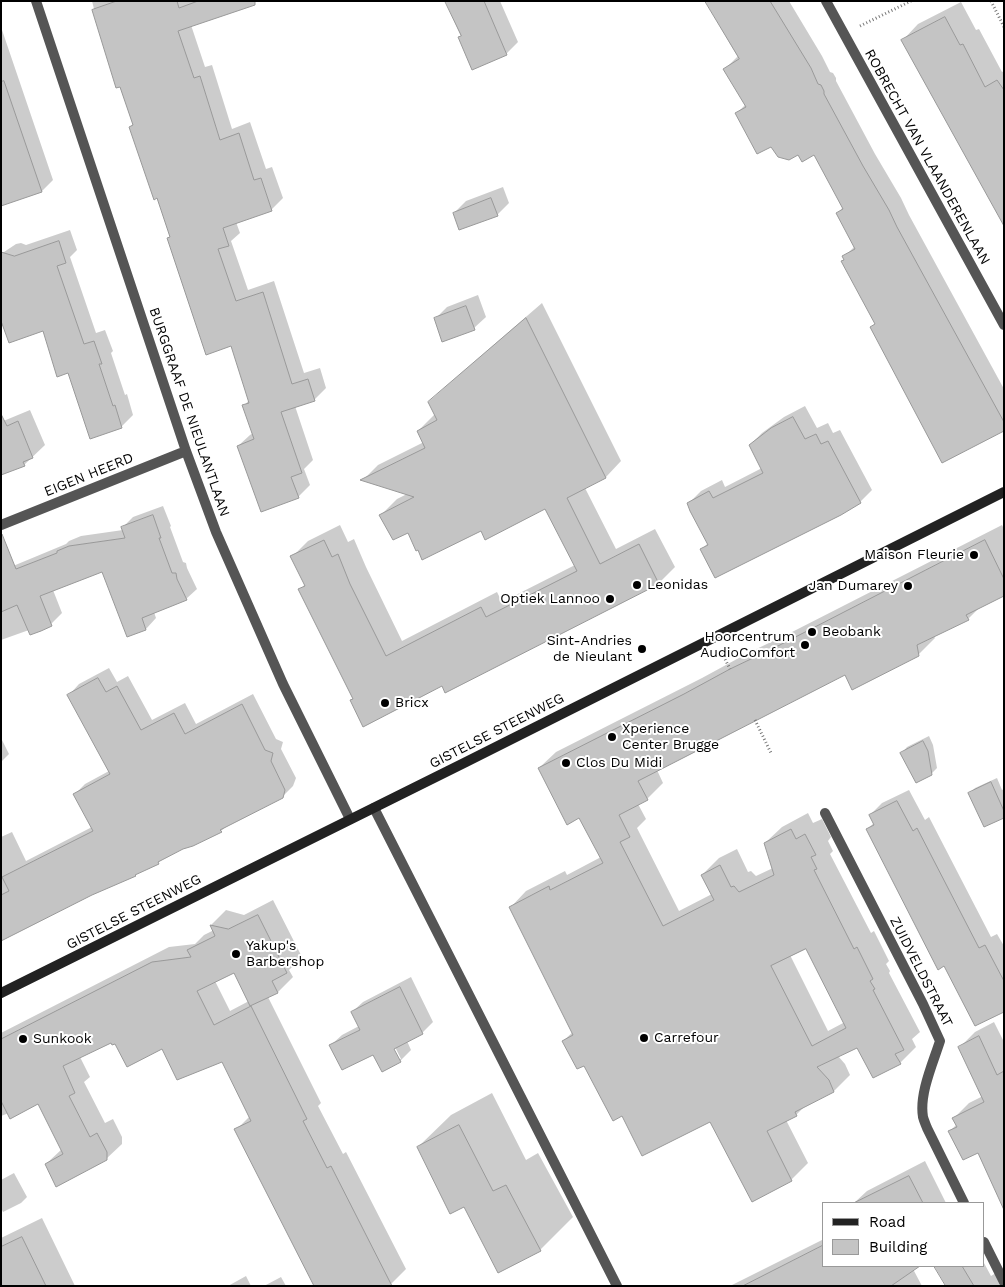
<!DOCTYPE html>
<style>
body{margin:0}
#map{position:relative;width:1005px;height:1287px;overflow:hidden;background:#fff;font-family:"Work Sans",sans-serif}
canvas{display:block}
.frame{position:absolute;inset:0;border:2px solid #000;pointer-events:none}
.legend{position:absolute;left:822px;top:1202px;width:162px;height:65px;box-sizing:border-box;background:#fff;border:1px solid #999;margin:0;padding:6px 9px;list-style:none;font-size:15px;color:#000}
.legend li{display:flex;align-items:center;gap:10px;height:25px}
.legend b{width:25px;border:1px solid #999}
</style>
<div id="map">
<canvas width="1005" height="1287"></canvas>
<div class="frame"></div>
<ul class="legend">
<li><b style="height:6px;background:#222"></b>Road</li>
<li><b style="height:14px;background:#c4c4c4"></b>Building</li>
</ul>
</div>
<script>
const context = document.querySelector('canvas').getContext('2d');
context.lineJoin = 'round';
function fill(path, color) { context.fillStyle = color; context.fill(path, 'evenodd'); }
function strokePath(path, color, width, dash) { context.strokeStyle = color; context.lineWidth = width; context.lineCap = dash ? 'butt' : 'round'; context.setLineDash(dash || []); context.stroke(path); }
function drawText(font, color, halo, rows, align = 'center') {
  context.font = font + ' "Work Sans",sans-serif'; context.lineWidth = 4; context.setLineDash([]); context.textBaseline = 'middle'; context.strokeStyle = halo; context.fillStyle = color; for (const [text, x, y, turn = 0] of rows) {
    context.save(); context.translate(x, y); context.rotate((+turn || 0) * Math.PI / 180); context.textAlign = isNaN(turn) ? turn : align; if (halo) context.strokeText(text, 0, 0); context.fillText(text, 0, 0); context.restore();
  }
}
fill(new Path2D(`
 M 92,1 L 252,1 L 191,25 L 205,67 L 212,65 L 232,129 L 250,122 L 266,169 L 272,167 L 283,198 L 271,210 L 236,222 L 240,233 L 231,241 L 248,290 L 274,281 L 304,373 L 320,368 L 326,388 L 314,400 L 295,406 L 313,460 L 304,469 L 310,485 L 298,497 L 238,446 L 250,435 L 253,433 L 244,406 L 249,400 L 232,344 L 168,238 L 171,236 L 158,197 L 130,127 L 133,124 L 93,10 L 94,9 Z
 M 447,1 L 500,1 L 518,42 L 506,54 L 462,35 Z
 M 705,1 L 789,1 L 822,56 L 830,72 L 833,73 L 836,78 L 836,81 L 875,154 L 901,198 L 909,215 L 1004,389 L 1004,430 L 872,327 L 876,323 L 844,257 L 855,246 L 838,213 L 843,207 L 815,153 L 798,153 L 771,145 L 737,113 L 746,104 L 725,69 L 738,56 Z
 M 961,2 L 976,30 L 979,29 L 1002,72 L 1004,71 L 1004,224 L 903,40 L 918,24 Z
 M 1,27 L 53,180 L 42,191 L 1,204 Z
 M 503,187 L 509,203 L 497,215 L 454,213 L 466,201 Z
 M 70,230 L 77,250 L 70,257 L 96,333 L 105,330 L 113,351 L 111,353 L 125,395 L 127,394 L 133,415 L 121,427 L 44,330 L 1,254 L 16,244 L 21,243 L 26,245 Z
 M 478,295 L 486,317 L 474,328 L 435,319 L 447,307 Z
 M 542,303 L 621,461 L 606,477 L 585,488 L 616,549 L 655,529 L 675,567 L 659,583 L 446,691 L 443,685 L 351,700 L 354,698 L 300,590 L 305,584 L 292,557 L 308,541 L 340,525 L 348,542 L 354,539 L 366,567 L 402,641 L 497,592 L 502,602 L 575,565 L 546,507 L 482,530 L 408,531 L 381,515 L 397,499 L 407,494 L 363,480 L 378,465 L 424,442 L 418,431 L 435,414 L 429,403 L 445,387 Z
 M 805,406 L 817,428 L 828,423 L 833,433 L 840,430 L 872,490 L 860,502 L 702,549 L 708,543 L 689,503 L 701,491 L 722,480 L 725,487 L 762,468 L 750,445 L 762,433 L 784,417 Z
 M 30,410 L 45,445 L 24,465 L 1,422 Z
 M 163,506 L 171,526 L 170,527 L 183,562 L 186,563 L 187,568 L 197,589 L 186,599 L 154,612 L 156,618 L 146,629 L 128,635 L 102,570 L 53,590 L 62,613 L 51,624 L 30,633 L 29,630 L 1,640 L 1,571 L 66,544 L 69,541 L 81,536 L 123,530 L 122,528 L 133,517 Z
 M 1002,525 L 1004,529 L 1004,595 L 982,605 L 968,619 L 934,636 L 935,638 L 918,655 L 845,673 L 657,770 L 663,783 L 647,799 L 638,804 L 646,819 L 637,828 L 679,911 L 712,894 L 702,875 L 719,858 L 737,849 L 748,872 L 751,871 L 756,876 L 773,868 L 765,843 L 782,827 L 808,813 L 813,823 L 822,819 L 831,837 L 828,841 L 833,851 L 830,854 L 871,933 L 874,931 L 889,961 L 886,964 L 890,971 L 889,973 L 920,1032 L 912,1039 L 916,1047 L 900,1063 L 858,1046 L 838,1056 L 845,1064 L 850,1075 L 834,1091 L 806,1105 L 796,1115 L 786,1120 L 808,1163 L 791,1180 L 711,1120 L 623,1114 L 585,1064 L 563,1041 L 573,1032 L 510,908 L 526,891 L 565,871 L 567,875 L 601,857 L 580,817 L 539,768 L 556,752 L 702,678 L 748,653 L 792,632 ZM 806,947 L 845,1022 L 828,1031 L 790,955 Z
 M 109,668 L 117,682 L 128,676 L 152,720 L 185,703 L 196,724 L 253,694 L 276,739 L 283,742 L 281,749 L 296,778 L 293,786 L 282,797 L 228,825 L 221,831 L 187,846 L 163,858 L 158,863 L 66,906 L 1,940 L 1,837 L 12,832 L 26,861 L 92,827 L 75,794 L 85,784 L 109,771 L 69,695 L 79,684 Z
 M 929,736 L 933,745 L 937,768 L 931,774 L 902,753 L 907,747 Z
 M 1,738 L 9,754 L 1,762 Z
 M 997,778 L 1002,790 L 1004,789 L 1004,816 L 969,794 L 975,788 Z
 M 909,790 L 925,820 L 929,817 L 991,937 L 997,934 L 1004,946 L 1004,1010 L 945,965 L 867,829 L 874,823 L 870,815 L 882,803 Z
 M 273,900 L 302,957 L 289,970 L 293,977 L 278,992 L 268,997 L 321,1103 L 318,1106 L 343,1154 L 346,1152 L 406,1269 L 391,1284 L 236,1130 L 250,1116 L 223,1060 L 163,1047 L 111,1041 L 80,1057 L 90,1077 L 84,1082 L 105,1123 L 113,1119 L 122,1137 L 122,1144 L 106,1159 L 46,1164 L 62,1149 L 39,1103 L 9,1113 L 1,1116 L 1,1033 L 169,947 L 195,944 L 204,935 L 214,930 L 211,925 L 226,910 L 244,915 ZM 234,971 L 249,1001 L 230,1011 L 215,981 Z
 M 411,977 L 433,1022 L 422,1033 L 407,1041 L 411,1050 L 400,1061 L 373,1053 L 331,1045 L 342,1035 L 359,1026 L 352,1012 L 363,1002 ZM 393,1043 L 401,1059 L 398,1059 L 390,1044 Z
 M 994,1022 L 1004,1042 L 1004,1190 L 979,1151 L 950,1131 L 957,1124 L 954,1118 L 969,1103 L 983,1096 L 960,1047 L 975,1032 Z
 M 492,1093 L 526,1160 L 538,1153 L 573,1217 L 540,1250 L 499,1271 L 465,1205 L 418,1147 L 451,1115 Z
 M 925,1161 L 946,1203 L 854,1203 L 867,1191 Z
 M 14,1173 L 27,1197 L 21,1203 L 3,1212 L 1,1208 L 1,1180 Z
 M 42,1218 L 75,1286 L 1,1286 L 1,1238 Z
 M 824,1239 L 824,1266 L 918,1266 L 913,1269 L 922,1286 L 730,1286 Z
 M 984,1263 L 991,1276 L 1004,1268 L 1004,1286 L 948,1286 L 936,1266 L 984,1266 Z
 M 246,1276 L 251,1286 L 228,1286 Z
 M 281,1277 L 286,1286 L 264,1286 Z`), '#0003');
const building = new Path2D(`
 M 117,1 L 177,1 L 179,8 L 198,1 L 255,1 L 255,5 L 178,31 L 194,78 L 200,76 L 220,140 L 239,133 L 254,180 L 261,178 L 272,211 L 223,228 L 229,246 L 218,249 L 236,301 L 263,292 L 292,384 L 308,379 L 315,401 L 281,412 L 302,473 L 291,477 L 299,498 L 261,512 L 237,446 L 254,439 L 242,405 L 249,403 L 231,346 L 206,355 L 167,238 L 170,237 L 157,198 L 154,200 L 129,127 L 133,125 L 120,87 L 116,88 L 92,10 Z
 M 445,1 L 484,1 L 507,55 L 472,70 L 458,37 L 461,36 Z
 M 705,1 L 770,1 L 811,68 L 818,84 L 821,85 L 824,91 L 824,94 L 863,166 L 889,210 L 897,227 L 1004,422 L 1004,431 L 942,463 L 870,327 L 875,324 L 841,261 L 844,260 L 842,256 L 855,249 L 836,213 L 843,209 L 814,155 L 802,162 L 798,155 L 789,160 L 778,157 L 771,147 L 757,154 L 735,113 L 746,107 L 723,69 L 739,59 Z
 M 945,17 L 960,45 L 963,44 L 985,87 L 997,80 L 1004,90 L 1004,226 L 901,40 Z
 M 4,81 L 42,192 L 1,206 L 1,82 Z
 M 491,198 L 498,216 L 459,230 L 453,213 Z
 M 59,241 L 66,263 L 57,266 L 84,344 L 94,341 L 102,364 L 99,364 L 113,406 L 115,405 L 122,428 L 90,439 L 68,373 L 57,377 L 43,331 L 9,343 L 1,321 L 1,252 L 14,256 Z
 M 466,306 L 475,330 L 442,342 L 434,318 Z
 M 526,318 L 606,478 L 567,498 L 600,564 L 639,544 L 659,584 L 445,693 L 442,686 L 363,727 L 350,700 L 353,699 L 298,589 L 305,586 L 290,556 L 324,540 L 332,557 L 338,554 L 350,584 L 386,656 L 481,607 L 486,617 L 577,571 L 545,509 L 485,540 L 481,531 L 422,560 L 418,550 L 416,551 L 408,533 L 393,540 L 379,515 L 414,497 L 360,480 L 425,448 L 417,431 L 437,420 L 428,402 Z
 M 1,414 L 7,426 L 18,421 L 33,458 L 23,462 L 25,466 L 1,475 Z
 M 793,417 L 805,439 L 816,434 L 821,444 L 828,441 L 861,503 L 841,515 L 715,578 L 700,549 L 708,545 L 690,511 L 687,503 L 709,491 L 713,498 L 763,473 L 749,445 L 771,428 Z
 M 153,515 L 161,538 L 159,538 L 172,573 L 176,573 L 177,579 L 187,600 L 142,618 L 146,630 L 127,637 L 102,572 L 40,596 L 52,626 L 41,631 L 30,635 L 17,605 L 1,612 L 1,535 L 2,534 L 16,569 L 57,553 L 57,551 L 69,546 L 125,538 L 121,527 Z
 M 985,540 L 1004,579 L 1004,596 L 966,615 L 969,620 L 917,645 L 919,656 L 852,690 L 845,675 L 638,781 L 648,800 L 619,815 L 630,837 L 620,842 L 663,926 L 714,900 L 701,875 L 720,865 L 731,887 L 734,886 L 739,892 L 774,875 L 764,843 L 791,829 L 796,839 L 805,834 L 816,855 L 811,857 L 817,869 L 814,870 L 854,949 L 857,947 L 873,979 L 870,981 L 875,989 L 873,990 L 904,1050 L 895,1054 L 901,1064 L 873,1078 L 857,1048 L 817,1067 L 829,1080 L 834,1092 L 795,1112 L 797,1116 L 767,1131 L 792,1181 L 752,1202 L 710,1122 L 642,1156 L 622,1116 L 613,1121 L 584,1066 L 577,1069 L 562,1041 L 573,1035 L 509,907 L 549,886 L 550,890 L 603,863 L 579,818 L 567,825 L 538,768 L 684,694 L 730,669 L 774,648 ZM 806,949 L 846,1028 L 812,1046 L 771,966 Z
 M 98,678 L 106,692 L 117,686 L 141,730 L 174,713 L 185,734 L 242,704 L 265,750 L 273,753 L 271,761 L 285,790 L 283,798 L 220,830 L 222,832 L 193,846 L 183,849 L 158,862 L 159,864 L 135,875 L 136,876 L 92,895 L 1,941 L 1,895 L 9,891 L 2,877 L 93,831 L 73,794 L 110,774 L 67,695 Z
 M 923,741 L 928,751 L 932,775 L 916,783 L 900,753 Z
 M 991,782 L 1004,811 L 1004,818 L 984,827 L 968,793 Z
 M 897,801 L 913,831 L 917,828 L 979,948 L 985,945 L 1004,981 L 1004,1012 L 975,1026 L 944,966 L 938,970 L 866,829 L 874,825 L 869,815 Z
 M 258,915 L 287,973 L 272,981 L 278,993 L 250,1006 L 234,973 L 197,991 L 214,1025 L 251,1006 L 307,1119 L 303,1121 L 327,1168 L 331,1166 L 392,1286 L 314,1286 L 234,1129 L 251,1121 L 222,1062 L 177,1080 L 162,1049 L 127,1067 L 115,1044 L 112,1045 L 111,1043 L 63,1066 L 75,1093 L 69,1096 L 90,1137 L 97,1133 L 107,1152 L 107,1160 L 56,1187 L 45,1164 L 63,1154 L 38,1104 L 10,1119 L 1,1101 L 1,1039 L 152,962 L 191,957 L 187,950 L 215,936 L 210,925 L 228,929 Z
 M 400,987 L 423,1034 L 394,1049 L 401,1062 L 382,1072 L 373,1055 L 342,1070 L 329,1045 L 360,1030 L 351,1012 Z
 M 979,1036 L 997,1075 L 1004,1071 L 1004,1210 L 978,1153 L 963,1160 L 948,1131 L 957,1127 L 952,1118 L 984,1102 L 958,1047 Z
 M 459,1125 L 493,1191 L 506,1185 L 541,1251 L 498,1273 L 464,1207 L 450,1214 L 417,1147 Z
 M 909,1176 L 923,1203 L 854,1203 Z
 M 22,1237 L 46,1286 L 1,1286 L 1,1247 Z
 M 824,1245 L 824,1266 L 920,1266 L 891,1286 L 743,1286 Z
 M 934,1266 L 962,1266 L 974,1286 L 946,1286 Z`);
fill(building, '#c4c4c4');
strokePath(building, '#999', 1);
strokePath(new Path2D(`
 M 991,1 L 1004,27
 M 860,26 L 911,1
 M 722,653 L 730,669
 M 755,720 L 771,753`), '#777', 3, [1, 2.5]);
strokePath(new Path2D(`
 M 374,808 L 617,1286`), '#555', 10);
strokePath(new Path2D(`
 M 36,1 L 186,451 L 216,532 L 283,684 L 350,819
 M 826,1 L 1004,325
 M 1,525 L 186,451
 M 825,813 L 923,1004 L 940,1041 C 933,1063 919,1094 923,1117 C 924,1121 926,1125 927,1128 L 964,1203
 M 984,1242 L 1004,1282`), '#555', 10);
strokePath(new Path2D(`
 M 1,993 L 466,762 L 1004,492`), '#222', 10);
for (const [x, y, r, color] of [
 [974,555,5,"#000"],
 [637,585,5,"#000"],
 [908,586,5,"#000"],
 [610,599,5,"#000"],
 [812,632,5,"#000"],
 [805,645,5,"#000"],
 [642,649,5,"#000"],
 [385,703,5,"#000"],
 [612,737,5,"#000"],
 [566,763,5,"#000"],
 [236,954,5,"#000"],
 [644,1038,5,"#000"],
 [23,1039,5,"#000"]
]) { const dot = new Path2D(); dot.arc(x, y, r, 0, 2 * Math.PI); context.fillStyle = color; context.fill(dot); strokePath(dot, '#fff', 2); }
drawText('14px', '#000', '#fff', [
 ["ROBRECHT VAN VLAANDERENLAAN",927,157,61],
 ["BURGGRAAF DE NIEULANTLAAN",189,412,71],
 ["EIGEN HEERD",89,475,-22],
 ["GISTELSE STEENWEG",497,731,-27],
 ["GISTELSE STEENWEG",134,912,-27],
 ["ZUIDVELDSTRAAT",921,972,63]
]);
drawText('14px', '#000', '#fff', [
 ["Maison Fleurie",964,555,"right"],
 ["Leonidas",647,585],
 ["Jan Dumarey",898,586,"right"],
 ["Optiek Lannoo",600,599,"right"],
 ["Beobank",822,632],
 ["Hoorcentrum",795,637,"right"],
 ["AudioComfort",795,653,"right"],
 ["Sint-Andries",632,641,"right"],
 ["de Nieulant",632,657,"right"],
 ["Bricx",395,703],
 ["Xperience",622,729],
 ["Center Brugge",622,745],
 ["Clos Du Midi",576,763],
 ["Yakup's",246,946],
 ["Barbershop",246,962],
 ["Carrefour",654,1038],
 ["Sunkook",33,1039]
], 'left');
</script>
